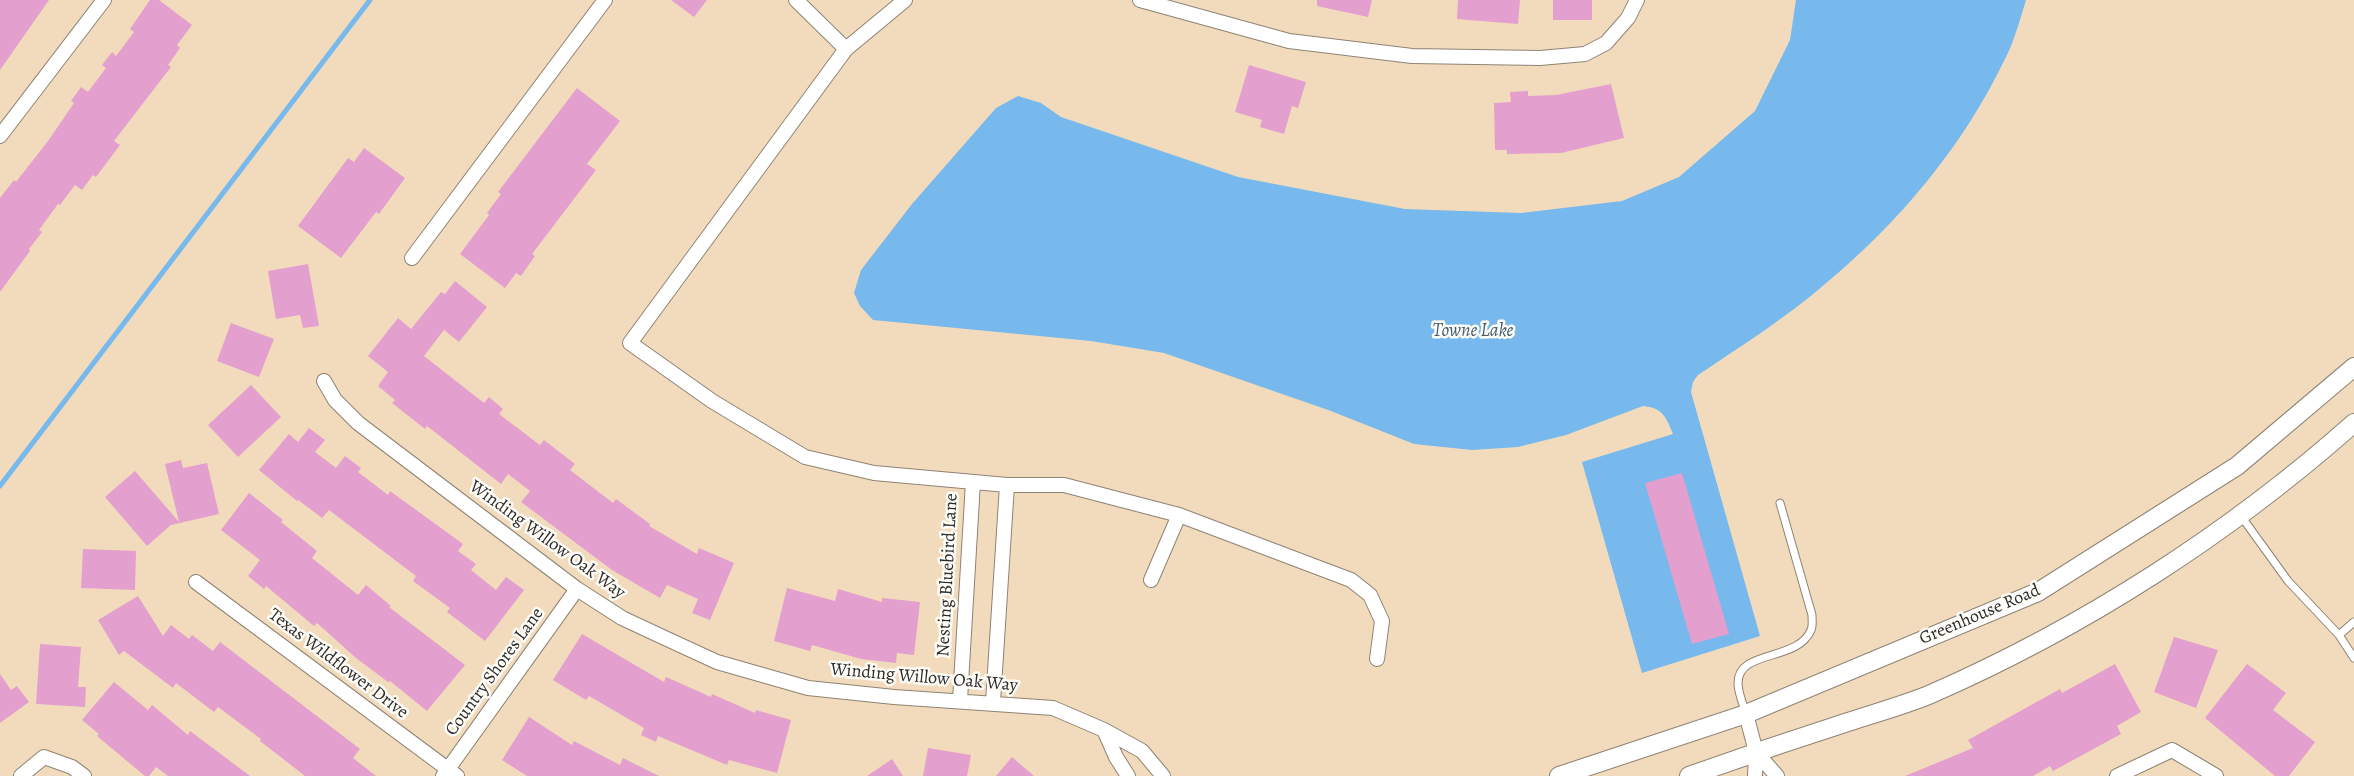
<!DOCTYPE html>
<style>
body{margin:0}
canvas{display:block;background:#f2dbbc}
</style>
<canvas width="2354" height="776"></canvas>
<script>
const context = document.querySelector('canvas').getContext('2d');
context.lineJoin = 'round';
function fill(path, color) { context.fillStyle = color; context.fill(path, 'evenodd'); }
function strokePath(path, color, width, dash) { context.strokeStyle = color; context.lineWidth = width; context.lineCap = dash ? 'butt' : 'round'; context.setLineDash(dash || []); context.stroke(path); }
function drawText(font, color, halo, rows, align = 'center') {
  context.font = font + ' Alegreya,serif'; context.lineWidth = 5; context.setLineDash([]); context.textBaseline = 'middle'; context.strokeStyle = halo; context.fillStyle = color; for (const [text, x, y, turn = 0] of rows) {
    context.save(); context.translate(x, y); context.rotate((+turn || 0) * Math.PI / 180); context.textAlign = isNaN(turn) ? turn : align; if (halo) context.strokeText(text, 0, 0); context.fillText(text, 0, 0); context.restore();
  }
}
fill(new Path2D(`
 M 1796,0 L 2026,0 C 2020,19 2015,39 2006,57 C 1964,145 1900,222 1825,284 C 1786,318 1741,346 1698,375 L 1693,382 L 1691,392 L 1760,636 L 1642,673 L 1582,462 L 1673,434 C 1666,417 1663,408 1643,406 L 1566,435 L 1518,447 L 1472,450 L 1414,444 L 1331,411 L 1164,353 L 1091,341 L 873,320 L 860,306 L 854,293 L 861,270 L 912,204 L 996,108 L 1018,96 L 1041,103 L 1061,117 L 1238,177 L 1405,209 L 1521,213 L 1622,201 L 1679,177 L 1755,111 L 1790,40 Z`), '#77b9ec');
strokePath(new Path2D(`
 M 0,486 L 370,0`), '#77b9ec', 5);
fill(new Path2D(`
 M 0,0 L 49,0 L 0,70 Z
 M 150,0 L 159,0 L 192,25 L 177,45 L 180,48 L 168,65 L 171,67 L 114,141 L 120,145 L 96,177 L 93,175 L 82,190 L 75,185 L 60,205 L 58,204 L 39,230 L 42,232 L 29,249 L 30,251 L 0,292 L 0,198 L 14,180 L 16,182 L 48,141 L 74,103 L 71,101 L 81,87 L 88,92 L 106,68 L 102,65 L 112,52 L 116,56 L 134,32 L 130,29 Z
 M 671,0 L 707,0 L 694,17 Z
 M 1317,0 L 1372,0 L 1368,17 L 1317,6 Z
 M 1458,0 L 1520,0 L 1518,24 L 1457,19 Z
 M 1553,0 L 1592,0 L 1592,20 L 1553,20 Z
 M 1249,65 L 1306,82 L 1298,108 L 1292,106 L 1284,134 L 1260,127 L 1262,120 L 1235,112 Z
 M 1611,84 L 1624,138 L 1561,153 L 1507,154 L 1507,150 L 1495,150 L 1494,103 L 1511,102 L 1510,92 L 1528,91 L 1528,96 L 1556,95 Z
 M 577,88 L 620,121 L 587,164 L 596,170 L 532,254 L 535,256 L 521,276 L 516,273 L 505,288 L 460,254 L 489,215 L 487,213 L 501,194 L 498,192 Z
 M 364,148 L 405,178 L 379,214 L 376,212 L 341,258 L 298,226 L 348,158 L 354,162 Z
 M 308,264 L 319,326 L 303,328 L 300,315 L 276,319 L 268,271 Z
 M 455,281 L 487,307 L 459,342 L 444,330 L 424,356 L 484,403 L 489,397 L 503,409 L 499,414 L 540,445 L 544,440 L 575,464 L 570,470 L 613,503 L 616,499 L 650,524 L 649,526 L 697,554 L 699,548 L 734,563 L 710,620 L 692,613 L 698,599 L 667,585 L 660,598 L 612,570 L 521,502 L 530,491 L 508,474 L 501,484 L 427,426 L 425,429 L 392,403 L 395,400 L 378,386 L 388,372 L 368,356 L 398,318 L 411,329 L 441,292 L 445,294 Z
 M 231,323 L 274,339 L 259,377 L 217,361 Z
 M 251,385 L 281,417 L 238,457 L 208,425 Z
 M 309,428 L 325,440 L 315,452 L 336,468 L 345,456 L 361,468 L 358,472 L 388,495 L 390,491 L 463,544 L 458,551 L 476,564 L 471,570 L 496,590 L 506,577 L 524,590 L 485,641 L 447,612 L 450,608 L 413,581 L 416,576 L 329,510 L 322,518 L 298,500 L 297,501 L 259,470 L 289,434 L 298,442 Z
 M 181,460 L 183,468 L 207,463 L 219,514 L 171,525 L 147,546 L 105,497 L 135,471 L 179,522 L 165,464 Z
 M 1682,473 L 1729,634 L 1692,644 L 1645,483 Z
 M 249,493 L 283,520 L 281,522 L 317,551 L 312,558 L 358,595 L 366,585 L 391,606 L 389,607 L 465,665 L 427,711 L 390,681 L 388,682 L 356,658 L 317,623 L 314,626 L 266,586 L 264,589 L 248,576 L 260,560 L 221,530 Z
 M 83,549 L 136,551 L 135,590 L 81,588 Z
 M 787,588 L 835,601 L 838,589 L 882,602 L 882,598 L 920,602 L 914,655 L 897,653 L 896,663 L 861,659 L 812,645 L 810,651 L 774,641 Z
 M 138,596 L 163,636 L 171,625 L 189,639 L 192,635 L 213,651 L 220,642 L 360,749 L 353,758 L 376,776 L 305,776 L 260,741 L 261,739 L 218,707 L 214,712 L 176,683 L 173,688 L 124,651 L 119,655 L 98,620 Z
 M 582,634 L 664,682 L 666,677 L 711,697 L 712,694 L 755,713 L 756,710 L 791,720 L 777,773 L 729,760 L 727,765 L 658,736 L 656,742 L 641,735 L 644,728 L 589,696 L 586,700 L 553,680 Z
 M 2174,637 L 2218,650 L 2196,708 L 2154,692 Z
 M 40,644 L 81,647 L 78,687 L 86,687 L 85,707 L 36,704 Z
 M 2115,664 L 2141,712 L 2117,726 L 2121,734 L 2053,771 L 2050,766 L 2033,776 L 1905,776 L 1973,748 L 1968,740 L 2060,689 L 2062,693 Z
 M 2247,664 L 2286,693 L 2273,710 L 2315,742 L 2289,776 L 2275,776 L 2205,718 Z
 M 0,674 L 11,690 L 17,686 L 29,702 L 0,723 Z
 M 114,682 L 148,710 L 152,705 L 188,735 L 190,731 L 250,776 L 168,776 L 156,767 L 149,776 L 145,776 L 97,736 L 99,734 L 82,720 Z
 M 529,717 L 572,745 L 574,741 L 620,765 L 623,758 L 659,776 L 527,776 L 502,760 Z
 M 928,748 L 971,755 L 967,776 L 923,776 Z
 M 1012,757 L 1034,776 L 996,776 Z
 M 892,759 L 903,776 L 867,776 Z`), '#e39fcd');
const service = new Path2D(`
 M 2241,516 L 2288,581 L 2339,635 L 2354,622
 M 2339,635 L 2354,658
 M 1746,713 C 1743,704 1738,693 1738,683 C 1738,649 1798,662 1811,630 C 1813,626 1812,620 1812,615 L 1780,503`);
const minor = new Path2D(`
 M 796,0 L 846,49
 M 905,0 L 846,49 L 630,343 L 712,401 L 805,457 L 874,473 L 1007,485 L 1064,485 L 1179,515 L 1351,580 L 1370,595 L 1382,621 L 1377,659
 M 1140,0 L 1289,41 L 1412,56 L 1540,58 L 1585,54 L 1606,43 L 1628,18 L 1637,0
 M 0,136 L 104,0
 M 412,258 L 605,0
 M 324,381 L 335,400 L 358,423 L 577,589 L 622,618 L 667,639 L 717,662 L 808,688 L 894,697 L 1053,708 L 1104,730 L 1142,751 L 1163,776
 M 1151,580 L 1179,515
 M 196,582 L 457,776
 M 960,700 L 973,482
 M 993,702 L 1007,485
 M 1746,714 L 1756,752 L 1755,776
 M 1104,730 L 1116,757 L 1128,776
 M 1756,752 L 1777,776
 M 21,776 L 44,757 L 72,767 L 84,776
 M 443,776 L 577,589
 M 2117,776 L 2172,750 L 2216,776`);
const tertiary = new Path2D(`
 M 1559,776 L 1746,714 L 2038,592 L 2237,466 L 2354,367
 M 1689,776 C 1742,757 1795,739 1848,722 C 1875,713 1905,705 1931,694 C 2084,627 2229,534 2354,423`);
strokePath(service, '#8e8374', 9);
strokePath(minor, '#8e8374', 16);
strokePath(tertiary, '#8e8374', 20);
strokePath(service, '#fff', 7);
strokePath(minor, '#fff', 14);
strokePath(tertiary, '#fff', 18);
drawText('18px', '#2b2b2b', '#fdfcf7', [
 ["Winding Willow Oak Way",547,540,36],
 ["Nesting Bluebird Lane",948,575,-87],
 ["Greenhouse Road",1980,615,-23],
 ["Texas Wildflower Drive",338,664,37],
 ["Country Shores Lane",495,672,-54],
 ["Winding Willow Oak Way",924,678,5]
]);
drawText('italic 19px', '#465d6f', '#fdfcf7', [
 ["Towne Lake",1473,331]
]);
</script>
